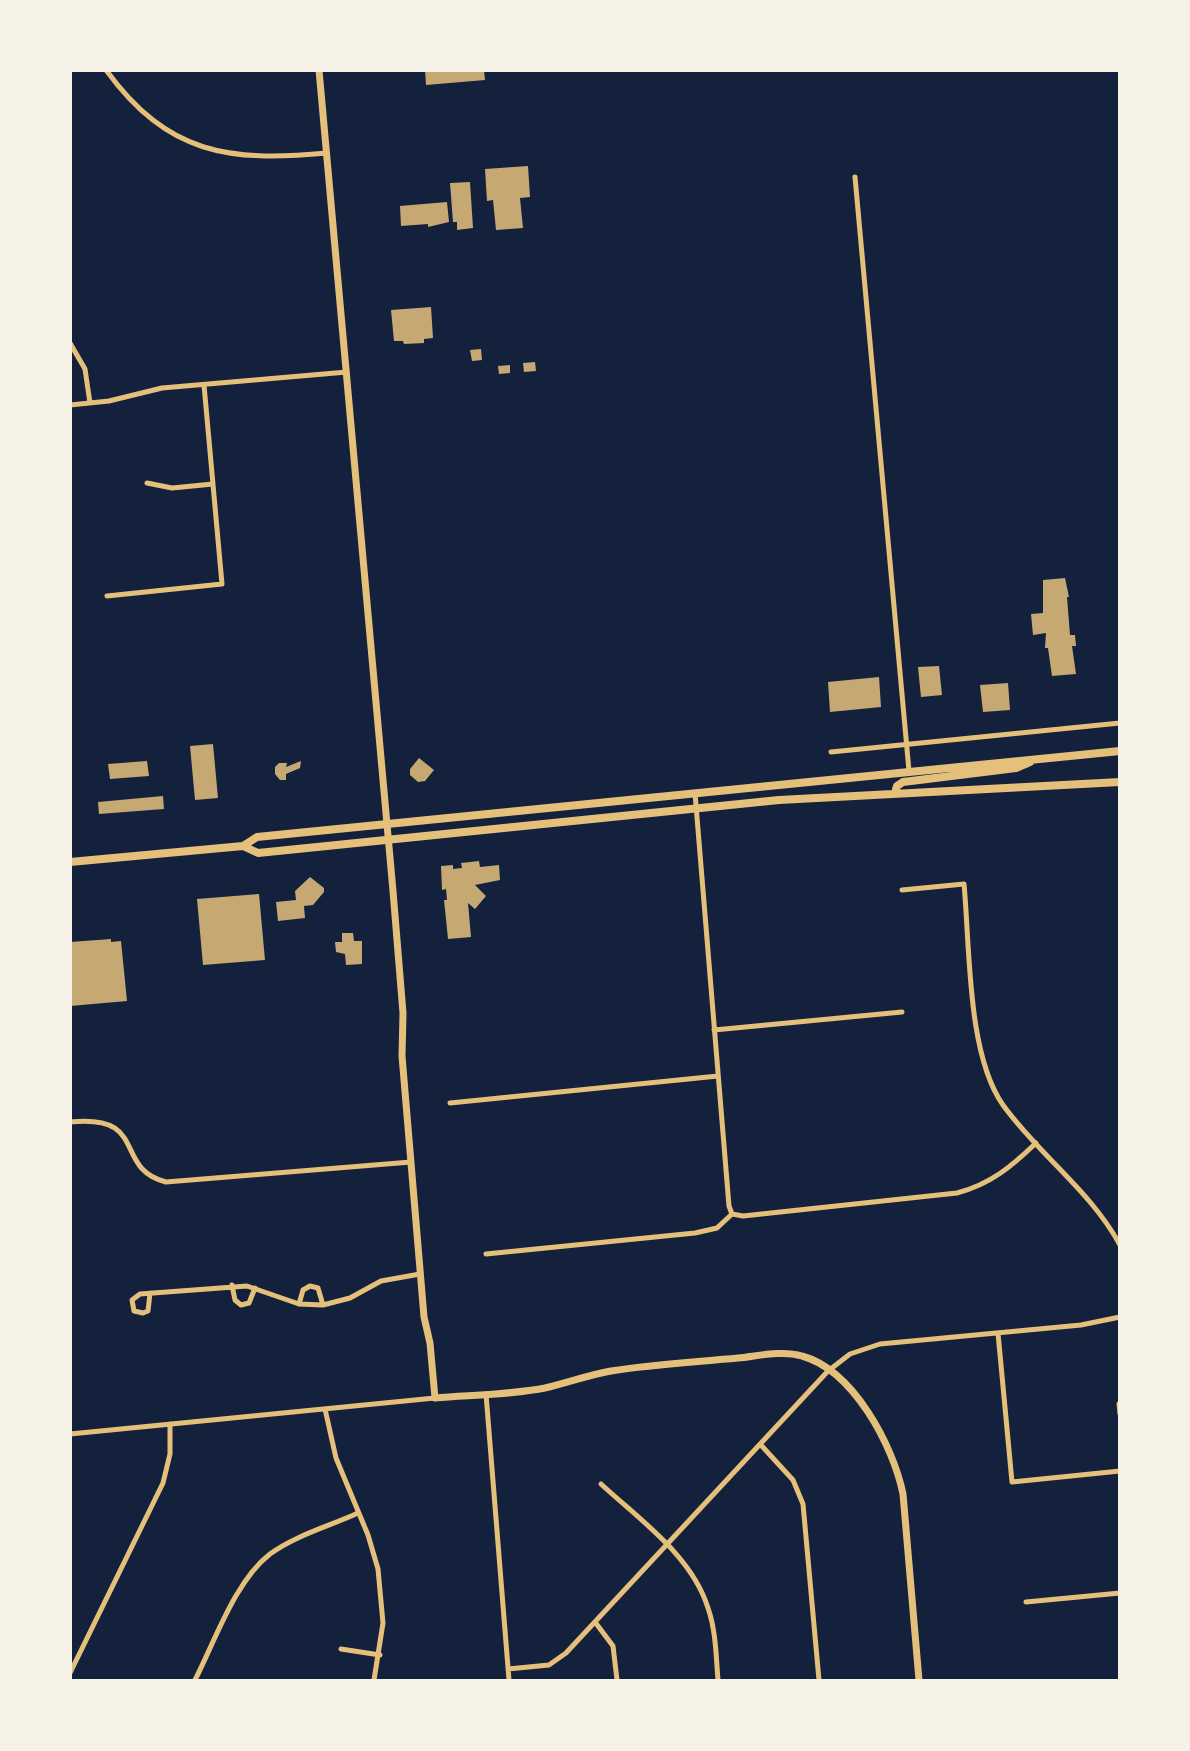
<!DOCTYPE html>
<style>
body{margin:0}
#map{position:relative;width:1190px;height:1751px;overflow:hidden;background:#14213d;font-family:Manrope,sans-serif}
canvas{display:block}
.frame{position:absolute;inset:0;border:72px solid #f6f1e7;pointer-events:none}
</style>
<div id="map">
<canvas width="1190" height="1751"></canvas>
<div class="frame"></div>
</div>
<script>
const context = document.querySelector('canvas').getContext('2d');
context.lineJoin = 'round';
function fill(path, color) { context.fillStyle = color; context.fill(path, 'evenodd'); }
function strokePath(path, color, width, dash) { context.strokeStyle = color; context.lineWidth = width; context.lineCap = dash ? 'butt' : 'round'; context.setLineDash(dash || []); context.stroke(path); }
fill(new Path2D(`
 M 425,70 L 484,70 L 485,80 L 426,85 Z
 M 528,166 L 530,197 L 520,198 L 523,228 L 496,230 L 493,200 L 487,201 L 485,169 Z
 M 470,182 L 473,228 L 457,230 L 457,222 L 453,222 L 450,183 Z
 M 447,202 L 449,222 L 428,227 L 428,224 L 401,226 L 400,206 Z
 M 431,307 L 433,338 L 424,339 L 424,343 L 404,344 L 403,341 L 394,341 L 391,310 Z
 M 481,349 L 482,360 L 472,361 L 470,350 Z
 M 535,362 L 536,371 L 524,372 L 523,363 Z
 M 510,365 L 510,373 L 499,374 L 498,366 Z
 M 1065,578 L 1069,597 L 1067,597 L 1070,635 L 1075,635 L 1076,646 L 1072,646 L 1076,674 L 1052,676 L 1048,648 L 1045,648 L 1046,633 L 1033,635 L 1031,614 L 1043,613 L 1043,580 Z
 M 939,666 L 942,695 L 921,697 L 918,667 Z
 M 879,677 L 881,707 L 830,712 L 828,682 Z
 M 1008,683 L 1010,710 L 983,712 L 980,685 Z
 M 213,744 L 218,798 L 195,800 L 190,746 Z
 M 419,758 L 434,770 L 425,781 L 418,782 L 410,775 L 410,769 Z
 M 147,761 L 149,776 L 110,779 L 108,764 Z
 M 301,761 L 300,768 L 286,774 L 286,780 L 280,780 L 275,774 L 275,767 L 279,763 L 287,763 L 286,767 Z
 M 163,796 L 164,809 L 99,814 L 98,802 Z
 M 479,861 L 480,867 L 499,865 L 500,880 L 475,885 L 486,896 L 475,909 L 468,903 L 471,937 L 448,939 L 444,900 L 447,900 L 446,889 L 442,890 L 441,866 L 453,865 L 453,869 L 462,868 L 461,863 Z
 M 310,877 L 324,888 L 324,892 L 313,905 L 304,906 L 305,918 L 278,921 L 276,902 L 296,900 L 295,891 Z
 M 259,894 L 265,960 L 203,965 L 197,899 Z
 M 342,933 L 353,933 L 354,941 L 362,941 L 362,964 L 346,965 L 345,954 L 336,952 L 335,942 L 342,942 Z
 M 111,939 L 111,942 L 121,941 L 127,1001 L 70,1006 L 70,942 Z`), '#c6a872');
strokePath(new Path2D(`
 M 106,70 C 168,155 229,162 327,153
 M 855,177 L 909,771
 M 70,343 L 85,369 L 90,403
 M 70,405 L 109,401 L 162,388 L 347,372
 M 147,483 L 172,488 L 213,484
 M 107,596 L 222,584 L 204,385
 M 831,752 L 1120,723
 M 695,793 L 729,1206 L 732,1214
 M 902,890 L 964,884 C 970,947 967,1054 1003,1105 C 1039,1155 1090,1190 1120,1245
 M 714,1030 L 902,1012
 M 450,1103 L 718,1076
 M 70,1122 C 150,1114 112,1168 166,1182 L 411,1162
 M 732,1214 L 743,1216 L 957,1193 C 991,1184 1012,1166 1036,1143
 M 486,1254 L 695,1233 L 717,1228 L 732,1214
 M 232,1285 L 235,1300 L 241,1305 L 249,1303 L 255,1288
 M 150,1293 L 148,1311 L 143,1313 L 134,1311 L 132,1300 L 140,1294 L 247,1286 L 299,1304 L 323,1305 L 350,1298 L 381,1281 L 420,1274
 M 299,1304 L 303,1290 L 310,1286 L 318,1288 L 323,1305
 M 998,1333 L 1012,1482 L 1120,1471
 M 486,1394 L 509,1680
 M 1119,1404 L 1120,1414
 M 325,1409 L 336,1458 L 368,1535 L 378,1569 L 383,1623 L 374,1680
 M 70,1434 L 435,1398
 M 760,1444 L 793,1480 L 803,1504 L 819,1680
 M 601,1484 C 640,1520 692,1556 708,1608 C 716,1631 716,1656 718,1680
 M 1026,1602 L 1120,1593
 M 595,1622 L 613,1646 L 617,1680
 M 341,1649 L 380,1655
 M 508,1669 L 549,1665 L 566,1653 L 828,1371 L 850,1354 L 880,1344 L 1081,1325 L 1120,1317
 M 70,1673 L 163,1483 L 170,1454 L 170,1424
 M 195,1680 C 215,1641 235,1581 270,1554 C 296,1535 330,1526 358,1513`), '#e5c07b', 5);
strokePath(new Path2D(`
 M 319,70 L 393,891 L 403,1013 L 402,1056 L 424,1317 L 430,1343 L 435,1398 C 471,1395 509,1395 545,1388 C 567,1383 588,1375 611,1371 C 653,1364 696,1362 738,1358 C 758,1356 782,1350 802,1356 C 853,1370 893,1445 903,1494 L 919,1680`), '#e5c07b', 7);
strokePath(new Path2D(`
 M 895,793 L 897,786 L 903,782 L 1016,768 L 1030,762
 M 243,846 L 257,837 L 1120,751
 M 70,862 L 243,846 L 258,853 L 779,800 L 1120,782`), '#e5c07b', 8);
</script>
